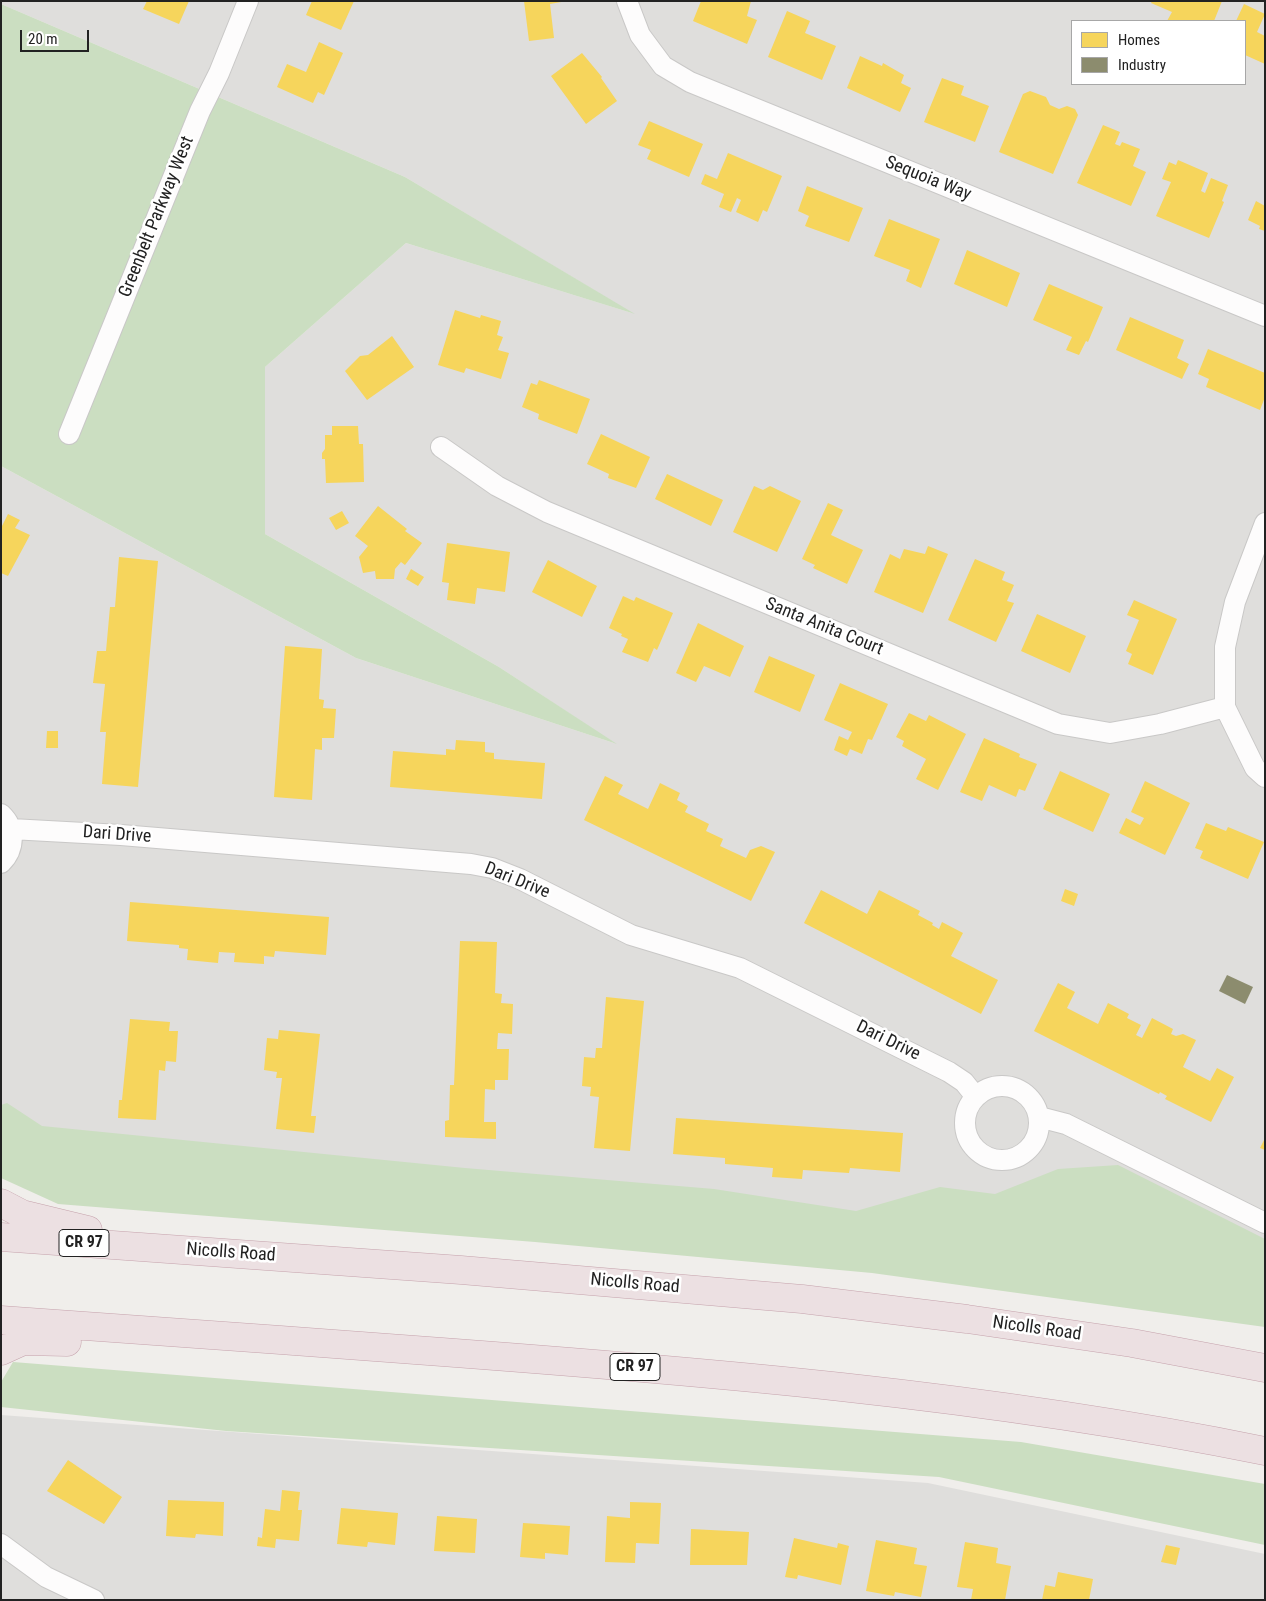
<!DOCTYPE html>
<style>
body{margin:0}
#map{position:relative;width:1266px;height:1601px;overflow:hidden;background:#f0eeeb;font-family:"Roboto Condensed",sans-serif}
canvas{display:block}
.frame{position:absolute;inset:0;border:2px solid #222;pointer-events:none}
.legend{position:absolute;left:1071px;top:20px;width:175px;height:65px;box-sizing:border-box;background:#fff;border:1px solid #a7a7a7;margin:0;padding:6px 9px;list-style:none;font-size:15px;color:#222}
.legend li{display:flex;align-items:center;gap:10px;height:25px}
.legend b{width:25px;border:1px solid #a7a7a7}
.scale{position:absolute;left:20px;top:30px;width:69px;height:22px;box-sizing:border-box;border:2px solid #222;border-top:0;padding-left:6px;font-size:15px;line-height:18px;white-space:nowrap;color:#222;-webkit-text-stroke:4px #fff;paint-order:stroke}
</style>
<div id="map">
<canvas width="1266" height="1601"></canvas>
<div class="frame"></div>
<ul class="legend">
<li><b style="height:14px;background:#f6d55c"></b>Homes</li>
<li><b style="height:14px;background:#8c8c6e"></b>Industry</li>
</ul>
<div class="scale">20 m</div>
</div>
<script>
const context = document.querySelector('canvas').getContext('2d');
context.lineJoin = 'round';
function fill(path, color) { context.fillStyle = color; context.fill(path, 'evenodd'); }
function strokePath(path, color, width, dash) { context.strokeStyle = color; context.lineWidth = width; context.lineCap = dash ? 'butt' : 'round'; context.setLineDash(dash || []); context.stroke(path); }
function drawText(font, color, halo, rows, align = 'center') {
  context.font = font + ' "Roboto Condensed",sans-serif'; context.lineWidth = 5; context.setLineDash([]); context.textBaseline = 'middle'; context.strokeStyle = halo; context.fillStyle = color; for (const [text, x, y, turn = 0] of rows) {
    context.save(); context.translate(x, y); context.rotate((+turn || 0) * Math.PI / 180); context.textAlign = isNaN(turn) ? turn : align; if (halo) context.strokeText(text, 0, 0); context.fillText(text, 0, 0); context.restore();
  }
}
fill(new Path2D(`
 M 1,1 L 1265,1 L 1265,1310 L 1,1153 L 1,466 L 356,658 L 614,743 L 499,667 L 265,534 L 265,367 L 406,243 L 632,313 L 405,177 L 1,4 ZM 1072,21 L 1245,21 L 1245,84 L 1072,84 Z
 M 1,1415 L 928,1483 L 1265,1554 L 1265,1600 L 1,1600 Z`), '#dfdedc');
fill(new Path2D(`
 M 1,4 L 405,177 L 635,314 L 406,243 L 265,367 L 265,534 L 499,667 L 617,744 L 356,658 L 1,466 Z
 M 7,1103 L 42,1126 L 465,1168 L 714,1189 L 856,1211 L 940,1187 L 995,1194 L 1058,1169 L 1118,1165 L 1265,1239 L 1265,1327 L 872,1273 L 535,1242 L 58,1204 L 1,1178 L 1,1105 Z
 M 13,1362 L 1021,1442 L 1265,1484 L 1265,1545 L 939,1477 L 226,1431 L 1,1407 L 1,1382 Z`), '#cbdec1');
fill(new Path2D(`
 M 147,1 L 189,1 L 179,24 L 143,9 Z
 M 312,1 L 354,1 L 341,30 L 306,15 Z
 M 524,1 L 567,1 L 550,4 L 554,38 L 529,41 Z
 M 701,1 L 751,1 L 747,16 L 757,20 L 747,44 L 693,21 Z
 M 1152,1 L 1222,1 L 1214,21 L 1167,21 L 1172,12 L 1151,3 Z
 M 1244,4 L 1265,14 L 1257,32 L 1265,36 L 1265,64 L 1245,55 L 1245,21 L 1236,21 Z
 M 787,11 L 810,21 L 805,33 L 836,46 L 822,80 L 768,57 Z
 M 319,42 L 343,53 L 324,95 L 318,92 L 313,103 L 277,87 L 287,64 L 306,72 Z
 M 582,53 L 602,77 L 601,78 L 617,101 L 586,124 L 551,76 Z
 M 860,56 L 882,66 L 883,63 L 904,75 L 901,83 L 911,88 L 900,112 L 847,88 Z
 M 942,78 L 964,86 L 961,95 L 989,106 L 975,142 L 924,122 Z
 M 1030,91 L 1046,97 L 1050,105 L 1059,109 L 1067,106 L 1075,109 L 1078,115 L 1053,174 L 999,152 L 1023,94 Z
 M 649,121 L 703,144 L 689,177 L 647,159 L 651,150 L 638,145 Z
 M 1103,125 L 1120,132 L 1115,144 L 1120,146 L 1122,142 L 1140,149 L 1133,166 L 1146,172 L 1131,206 L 1077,183 Z
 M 728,153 L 782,176 L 767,212 L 763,210 L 758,222 L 736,212 L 741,200 L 737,198 L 731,212 L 719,207 L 724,194 L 701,184 L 705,174 L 717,179 Z
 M 1178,160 L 1208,173 L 1201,191 L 1205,193 L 1211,178 L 1228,185 L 1222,201 L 1224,202 L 1209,238 L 1156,216 L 1171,182 L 1162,179 L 1169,162 L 1176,165 Z
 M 807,186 L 863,208 L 849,242 L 805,226 L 809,216 L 798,211 Z
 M 1256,201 L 1265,206 L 1265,231 L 1259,229 L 1260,226 L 1248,220 Z
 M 889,219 L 940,239 L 921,288 L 906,281 L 910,270 L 874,256 Z
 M 967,250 L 1020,273 L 1007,307 L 954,284 Z
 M 1049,284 L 1103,307 L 1088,342 L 1086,341 L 1079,355 L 1066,350 L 1072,337 L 1033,320 Z
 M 455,310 L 480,318 L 481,315 L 501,321 L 497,335 L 503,337 L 498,350 L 509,353 L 501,379 L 466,368 L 464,373 L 438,365 Z
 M 1130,317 L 1184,340 L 1177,358 L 1189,364 L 1182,379 L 1116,350 Z
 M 392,336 L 414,367 L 367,400 L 345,371 L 360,356 L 368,355 Z
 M 1208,349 L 1265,373 L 1265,397 L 1260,410 L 1206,387 L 1209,379 L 1198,374 Z
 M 539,380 L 590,399 L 577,434 L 538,419 L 539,414 L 522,407 L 531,383 L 537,385 Z
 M 332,426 L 358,426 L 359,444 L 363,444 L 364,482 L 326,483 L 325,459 L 322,459 L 322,453 L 325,449 L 325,435 L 332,435 Z
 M 601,434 L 650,457 L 636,488 L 608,478 L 609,474 L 587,464 Z
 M 667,474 L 723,500 L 711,526 L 655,499 Z
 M 754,486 L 763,490 L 770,486 L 801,501 L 777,552 L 733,532 Z
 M 828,503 L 843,510 L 831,535 L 863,550 L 847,584 L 813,568 L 815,565 L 802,559 Z
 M 378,506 L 407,529 L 405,531 L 422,543 L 405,565 L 401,562 L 395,569 L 394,579 L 376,579 L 375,571 L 363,573 L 359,557 L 368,546 L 355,536 Z
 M 342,511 L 349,523 L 336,530 L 329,518 Z
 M 8,514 L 20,520 L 15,528 L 30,535 L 8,576 L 1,573 L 1,528 Z
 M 447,543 L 510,552 L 505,592 L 477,588 L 475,604 L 447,600 L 449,583 L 442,582 Z
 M 928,546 L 948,554 L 923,613 L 874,592 L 890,554 L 900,559 L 904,549 L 925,554 Z
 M 119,557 L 158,561 L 138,787 L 102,784 L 106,732 L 100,732 L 105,684 L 93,683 L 97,651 L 106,651 L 110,607 L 115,607 Z
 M 975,559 L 1005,572 L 1002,580 L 1014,585 L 1007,601 L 1014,603 L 996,642 L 948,620 Z
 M 548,560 L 597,586 L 582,617 L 532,592 Z
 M 411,569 L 424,577 L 418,586 L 406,579 Z
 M 623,596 L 634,601 L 636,597 L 673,613 L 657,650 L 654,648 L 648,662 L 622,652 L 628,639 L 621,636 L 622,634 L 609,628 Z
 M 1134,600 L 1177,619 L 1153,675 L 1128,664 L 1132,654 L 1126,651 L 1139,620 L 1127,615 Z
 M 1037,614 L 1086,636 L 1070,673 L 1021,651 Z
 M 698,623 L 744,646 L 730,677 L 704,666 L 696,682 L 676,673 Z
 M 285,646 L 322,649 L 319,699 L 324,700 L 323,708 L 336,709 L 334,738 L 322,738 L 322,750 L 315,749 L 312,800 L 274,797 Z
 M 769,656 L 815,675 L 800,712 L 754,692 Z
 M 840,683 L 888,704 L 872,740 L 868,739 L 862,754 L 850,749 L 847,756 L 834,750 L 839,736 L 848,740 L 852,732 L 824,720 Z
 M 909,713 L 926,721 L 929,715 L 966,734 L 938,790 L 916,779 L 926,759 L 902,746 L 904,741 L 896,737 Z
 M 47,731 L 58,731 L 58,748 L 46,748 Z
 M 984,738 L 1020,754 L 1019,757 L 1037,764 L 1025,791 L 1019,789 L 1016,797 L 989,785 L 982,801 L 960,792 Z
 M 456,740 L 485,742 L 485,752 L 494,753 L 494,759 L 545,763 L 542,799 L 390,787 L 393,751 L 446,755 L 446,749 L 455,750 Z
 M 1060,771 L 1110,794 L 1093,832 L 1043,809 Z
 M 605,776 L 623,785 L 618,794 L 648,809 L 660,783 L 680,793 L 677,800 L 688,806 L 685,812 L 709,824 L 706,831 L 723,839 L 720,846 L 746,858 L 750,850 L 761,846 L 775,852 L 751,901 L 584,820 Z
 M 1145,781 L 1190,803 L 1165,855 L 1119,833 L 1126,818 L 1140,825 L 1144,818 L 1131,812 Z
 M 1206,823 L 1226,831 L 1228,827 L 1264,842 L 1248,879 L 1200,858 L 1203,851 L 1195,848 Z
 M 1065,889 L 1078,894 L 1074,906 L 1061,901 Z
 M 821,890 L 867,914 L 879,890 L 920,911 L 918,915 L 933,923 L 932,925 L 939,929 L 942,922 L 963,933 L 951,956 L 998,980 L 981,1014 L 804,923 Z
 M 130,902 L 329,917 L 326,955 L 275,951 L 274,957 L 264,956 L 264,964 L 234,962 L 235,953 L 219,952 L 218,963 L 187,960 L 188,949 L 179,948 L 179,945 L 127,941 Z
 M 460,941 L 497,942 L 495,993 L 502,994 L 501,1003 L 513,1004 L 512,1034 L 498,1033 L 497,1049 L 509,1049 L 508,1080 L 495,1080 L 495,1090 L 485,1089 L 484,1122 L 496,1122 L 496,1139 L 445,1137 L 445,1121 L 449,1120 L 450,1085 L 454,1085 Z
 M 1058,983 L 1075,992 L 1067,1008 L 1098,1024 L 1108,1003 L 1129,1014 L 1127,1018 L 1141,1025 L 1136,1035 L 1142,1038 L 1152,1018 L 1173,1029 L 1171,1034 L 1176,1036 L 1183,1034 L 1196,1040 L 1183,1067 L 1210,1081 L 1217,1068 L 1234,1077 L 1211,1122 L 1165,1099 L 1167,1096 L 1160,1092 L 1159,1094 L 1034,1031 Z
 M 606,997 L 644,1001 L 630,1151 L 594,1148 L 599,1097 L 590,1096 L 591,1087 L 582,1086 L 584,1057 L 595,1058 L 596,1048 L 602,1048 Z
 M 130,1019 L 170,1022 L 169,1031 L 178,1031 L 176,1062 L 166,1061 L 165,1071 L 159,1070 L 156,1120 L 118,1118 L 119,1100 L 122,1100 Z
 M 279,1030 L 320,1034 L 311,1116 L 316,1116 L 314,1133 L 276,1129 L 282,1078 L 276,1078 L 277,1072 L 264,1070 L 267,1038 L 278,1039 Z
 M 676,1118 L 903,1133 L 900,1172 L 850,1168 L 849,1173 L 803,1170 L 802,1179 L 772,1177 L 773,1168 L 725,1164 L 725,1158 L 673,1154 Z
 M 1265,1138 L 1265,1150 L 1260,1148 Z
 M 68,1460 L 122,1497 L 104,1524 L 47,1491 Z
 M 282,1490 L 300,1492 L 298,1510 L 302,1510 L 299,1541 L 276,1539 L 275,1548 L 257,1546 L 258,1537 L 262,1538 L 265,1509 L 280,1511 Z
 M 168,1500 L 224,1502 L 223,1536 L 196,1534 L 195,1538 L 166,1536 Z
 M 630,1502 L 661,1503 L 659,1544 L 636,1543 L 635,1563 L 605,1562 L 607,1516 L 630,1518 Z
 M 341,1508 L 398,1513 L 395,1545 L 368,1542 L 367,1547 L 337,1544 Z
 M 437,1516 L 477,1519 L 475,1553 L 434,1551 Z
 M 523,1523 L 570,1526 L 568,1555 L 545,1553 L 545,1559 L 520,1557 Z
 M 691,1529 L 749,1532 L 747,1565 L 690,1565 Z
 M 794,1538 L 837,1548 L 838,1543 L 849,1546 L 841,1585 L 798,1575 L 797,1579 L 785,1577 Z
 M 876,1540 L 917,1548 L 914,1564 L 927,1566 L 921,1597 L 895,1592 L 894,1596 L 866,1591 Z
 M 965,1542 L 998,1548 L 996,1563 L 1011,1566 L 1005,1600 L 971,1600 L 973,1589 L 957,1587 Z
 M 1166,1545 L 1180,1548 L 1176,1565 L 1161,1562 Z
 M 1058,1572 L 1093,1579 L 1089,1600 L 1042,1600 L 1045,1585 L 1055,1587 Z`), '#f6d55c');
fill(new Path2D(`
 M 1227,975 L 1253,987 L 1245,1004 L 1219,991 Z`), '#8c8c6e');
const street = new Path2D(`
 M 627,1 L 640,35 L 663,66 L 690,82 L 1265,316
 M 69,434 L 200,111 L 219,73 L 248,1
 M 441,447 L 497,486 L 547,512 L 1058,724 L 1110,733 L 1160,724 L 1225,707
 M 1265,523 L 1235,602 L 1225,647 L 1225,707 L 1255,768 L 1265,777
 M 1,814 C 16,828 15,849 1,863
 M 11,829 L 121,835 L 471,864 L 492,868 L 520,879 L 631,935 L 740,968 L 949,1072 L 964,1082 L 976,1097
 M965 1123a37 37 0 1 1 74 0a37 37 0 1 1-74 0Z
 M 1039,1117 L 1066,1124 L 1265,1223
 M 1,1544 L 46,1577 L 94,1600`);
const highway = new Path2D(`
 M 1,1203 L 22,1214 L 88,1230
 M 1,1237 L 461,1270 L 802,1299 L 967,1319 L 1132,1343 L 1265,1368
 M 1,1320 C 139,1329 277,1340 415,1350 C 699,1371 985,1394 1265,1451
 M 1,1351 L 23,1341 L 67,1342`);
strokePath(street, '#c9c8c7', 22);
strokePath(highway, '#c5a2ac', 29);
strokePath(street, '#fdfcfc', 20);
strokePath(highway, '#ece0e2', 28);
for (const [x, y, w] of [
 [84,1243,50],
 [635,1367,50]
]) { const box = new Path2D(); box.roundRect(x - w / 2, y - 13.5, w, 27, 4); context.fillStyle = '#fff'; context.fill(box); strokePath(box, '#222', 1); }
drawText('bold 16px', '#222', null, [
 ["CR 97",84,1243],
 ["CR 97",635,1367]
]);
drawText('18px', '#222', '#fff', [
 ["Sequoia Way",928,179,22],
 ["Greenbelt Parkway West",157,217,-68],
 ["Santa Anita Court",824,627,22],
 ["Dari Drive",117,835,4],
 ["Dari Drive",517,881,22],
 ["Dari Drive",888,1041,26],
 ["Nicolls Road",231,1253,4],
 ["Nicolls Road",635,1284,5],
 ["Nicolls Road",1037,1329,8]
]);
</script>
